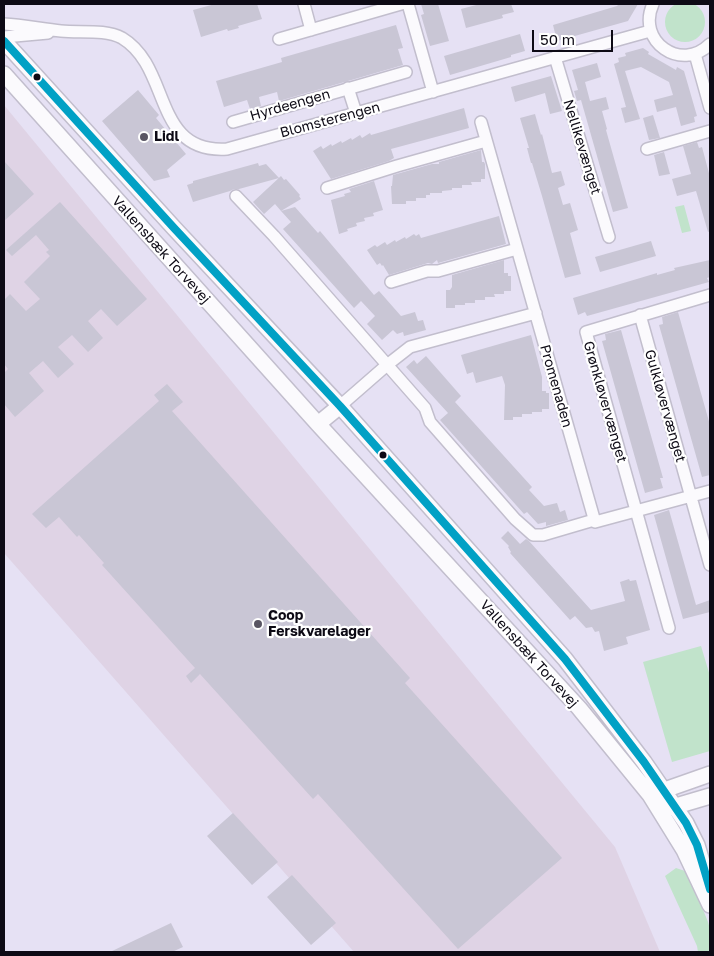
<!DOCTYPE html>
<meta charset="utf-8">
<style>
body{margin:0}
#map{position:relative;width:714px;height:956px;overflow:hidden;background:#e6e1f4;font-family:"Golos Text",sans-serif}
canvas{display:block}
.frame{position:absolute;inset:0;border:5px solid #0d0a15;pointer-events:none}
.scale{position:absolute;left:532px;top:30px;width:81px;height:22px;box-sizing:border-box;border:2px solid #0d0a15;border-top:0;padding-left:6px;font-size:15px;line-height:18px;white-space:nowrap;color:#0d0a15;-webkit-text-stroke:4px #fff;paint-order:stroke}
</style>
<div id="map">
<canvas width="714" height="956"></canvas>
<div class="frame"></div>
<div class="scale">50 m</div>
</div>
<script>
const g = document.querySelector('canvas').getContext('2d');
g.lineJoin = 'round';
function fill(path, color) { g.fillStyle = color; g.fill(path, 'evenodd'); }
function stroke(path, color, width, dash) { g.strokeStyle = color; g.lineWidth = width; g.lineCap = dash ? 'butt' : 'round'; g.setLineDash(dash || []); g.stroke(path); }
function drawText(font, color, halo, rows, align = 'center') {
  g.font = font + ' "Golos Text",sans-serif'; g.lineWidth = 4.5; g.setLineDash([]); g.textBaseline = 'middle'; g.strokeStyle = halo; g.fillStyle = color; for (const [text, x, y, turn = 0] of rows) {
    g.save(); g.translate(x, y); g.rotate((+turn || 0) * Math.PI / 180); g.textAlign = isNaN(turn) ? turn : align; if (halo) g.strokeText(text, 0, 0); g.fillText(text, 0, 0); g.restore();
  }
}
const industrial = new Path2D(`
 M4,105L615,847L660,952H354L4,553Z`);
const green = new Path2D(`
 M665 22a20 20 0 1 1 40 0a20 20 0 1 1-40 0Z
 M684,205L691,231L682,233L675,207Z
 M701,646L710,676V751L672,762L643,662Z
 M676,868L685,871L695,890L708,922L710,929V952H698L697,946L665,876Z`);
const building = new Path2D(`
 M215,4H257L262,19L238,26L239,28L228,31L227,29L201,37L193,10Z
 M421,4H438L449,41L430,46L421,15L424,14Z
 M480,4H511L514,12L502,15L503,18L466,28L461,9Z
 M619,4H638L628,21L557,41L553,25L617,6Z
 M396,25L403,48L398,49L403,65L279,101L277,92L259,97L261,106L250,109L247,100L224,107L216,81L282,62L281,58Z
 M520,34L525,51L511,55V57L450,75L444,56Z
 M643,48L649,52L648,54L676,70L677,67L684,71L697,116L694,117L695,122L681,126L676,107L657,112L654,100L673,95L669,82L641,67L625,71L640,119L625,123L621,108L626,107L614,64L619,62L618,58L626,56L625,53Z
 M597,63L601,77L585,82L590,101L606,97L609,109L602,111L607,129L606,130L628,208L613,212L581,100L577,101L574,91L578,90L572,70Z
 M551,76L562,111L550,114L545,93L515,102L511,87Z
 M138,90L159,115L156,118L186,154L167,170L170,177L154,181L102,121Z
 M464,108L469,128L391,149L394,158L389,161L331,179L313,151L321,146L323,149L331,144L332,146L341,141L342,143L351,138L352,140L360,135L362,138L370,133L371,135Z
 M535,114L541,135L542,134L552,173L561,171L565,185L558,188L563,205L570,203L578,230L570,233L581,274L565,278L542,196L532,163H531L527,148H529L520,118Z
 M653,115L660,138L649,140L643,118Z
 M697,142L699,148L702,147L710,177V231L708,232L696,191L677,196L672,179L691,174L683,146Z
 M481,150L482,162H484L485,164V179H481V182H471L472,185H462V188H452V190L442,191V193H430V195H426V198H416V201H406V204H392L391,186H392L393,175L432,164H439V162Z
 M664,152L670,174L659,176L654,155Z
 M4,161L34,194L4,221Z
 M258,163L259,166L266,164L279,178L239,189H234L230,191L193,202L187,185L193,183V181Z
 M281,176L284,180L286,179L300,195L299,196L301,199L281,211L275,204L264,214L253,202Z
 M374,181L383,210L373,213L374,216L364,218L365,221L356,223L357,226L347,229L348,231L339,234L331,200L345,196L344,194L351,192L349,189Z
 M60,202L147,299L117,326L101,309L88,321L103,338L88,352L72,335L58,347L74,364L58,378L43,361L29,373L44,391L15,417L4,404V373L8,369L4,364V300L10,294L26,311L40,299L24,282L50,256L46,252L49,250L36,235L12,256L6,250Z
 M295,207L318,233L320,231L374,295L379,291L401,316L415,312L418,321L423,320L426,330L404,336L403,332L397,334L393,330L382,340L367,324L375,316L361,301L354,308L283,229L291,222L281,211Z
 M499,216L506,244L438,263L437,260L432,264L428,263L389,275L383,265L382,266L380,263L377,265L367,250L375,245L377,247L385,242L387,245L395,240L396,242L405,237L406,239L414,234L416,236L419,234L421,238Z
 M651,241L656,256L600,272L595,257Z
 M504,260V273H508V276H511V291H504V294H494L495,297H485V300H475V303H465V305H455V308H446V290H450L452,287V275Z
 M710,260V277L707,278L709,282L587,316L585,312L578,315L573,298L657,273V275L675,270L674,268Z
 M678,312L710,425V475L702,477L659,325L663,324L662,317Z
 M621,330L663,478H660L663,488L645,493L602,341L606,340L605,334Z
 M531,335L542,377V391H546V393H549V409H542V412H532V414H522V417H513V420H504L505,385L502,376L476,383L473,372L467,374L461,355Z
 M426,356L461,396L455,402L532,487L529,490L544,506L557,503L560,512L565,510L568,520L546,526V522L538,524L527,512L524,514L440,420L448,413L406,367L414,360L417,364Z
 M167,384L183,402L172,411L410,678L405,683L562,858L458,949L318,794L313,799L200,674L191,683L186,676L195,668L102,565L104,563L79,535L77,537L59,517L46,528L32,514L159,401L154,395Z
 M669,510L696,605L710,600V612L683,619L654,515Z
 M508,531L520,544L526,539L529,541L591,610L625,601L620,582L629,579L630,581L636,580L650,630L626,637L628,644L604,651L599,631L595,632L592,627L586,628L575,616L570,620L510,553L511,552L508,547L509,546L501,538Z
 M233,813L278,862L252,885L207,836Z
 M292,875L336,923L311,945L267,897Z
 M171,923L183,947L172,952H110Z`);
const minor = new Path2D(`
 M304,4L311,30
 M408,4L433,92
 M653,4C636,41 681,73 710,44
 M4,24C23,25 42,29 61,31C80,33 105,29 122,38C172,68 152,154 227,149L650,31
 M4,37L48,33
 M279,39L401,4
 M695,54L710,108
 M555,57L609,237
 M348,88L356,113
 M233,122L406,72
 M481,122L595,522L710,491
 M647,149L710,131
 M327,188L397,166L486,141
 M236,196L274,236L425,408L430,422L515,519L533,535H543L594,520
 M391,282L427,271H438L517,249
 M640,315L710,565
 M340,406L387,365L410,347L536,313
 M669,628L586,332L710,295`);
const tertiary = new Path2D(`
 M4,41L174,228L340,406L565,659L644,762L686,823L697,845L710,889
 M4,74L318,424L579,708L650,795L684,850L710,905
 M318,424L340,406
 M656,793L710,774
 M666,809L710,796`);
const bus1 = new Path2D(`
 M4,41L174,228L340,406L565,659L644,762L686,823L697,845L710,889`);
const markers = [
 [37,77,4.5,"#0d0a15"],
 [144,137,5,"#595563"],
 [383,455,4.5,"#0d0a15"],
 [258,624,5,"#595563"]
];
const streetNames = [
 ["Hyrdeengen",290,105,-16],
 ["Blomsterengen",330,120,-15],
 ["Nellikevænget",582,147,73],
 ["Vallensbæk Torvevej",161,250,48],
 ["Promenaden",556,386,74],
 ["Grønkløvervænget",605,402,74],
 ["Gulkløvervænget",665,406,74],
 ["Vallensbæk Torvevej",529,654,48]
];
const poiNames = [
 ["Lidl",154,137],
 ["Coop",268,616],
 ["Ferskvarelager",268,632]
];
fill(industrial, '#dfd3e5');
fill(green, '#c1e3cb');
fill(building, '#c9c6d5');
stroke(minor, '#c2becd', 14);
stroke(tertiary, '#c2becd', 18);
stroke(minor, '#fbfafd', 11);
stroke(tertiary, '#fbfafd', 15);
stroke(bus1, '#01a1c5', 8);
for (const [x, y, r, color] of markers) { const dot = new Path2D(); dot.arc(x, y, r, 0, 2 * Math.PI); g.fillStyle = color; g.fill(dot); stroke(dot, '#fff', 2); }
drawText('14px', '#0d0a15', '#fff', streetNames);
drawText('bold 14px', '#0d0a15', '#fff', poiNames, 'left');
</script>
